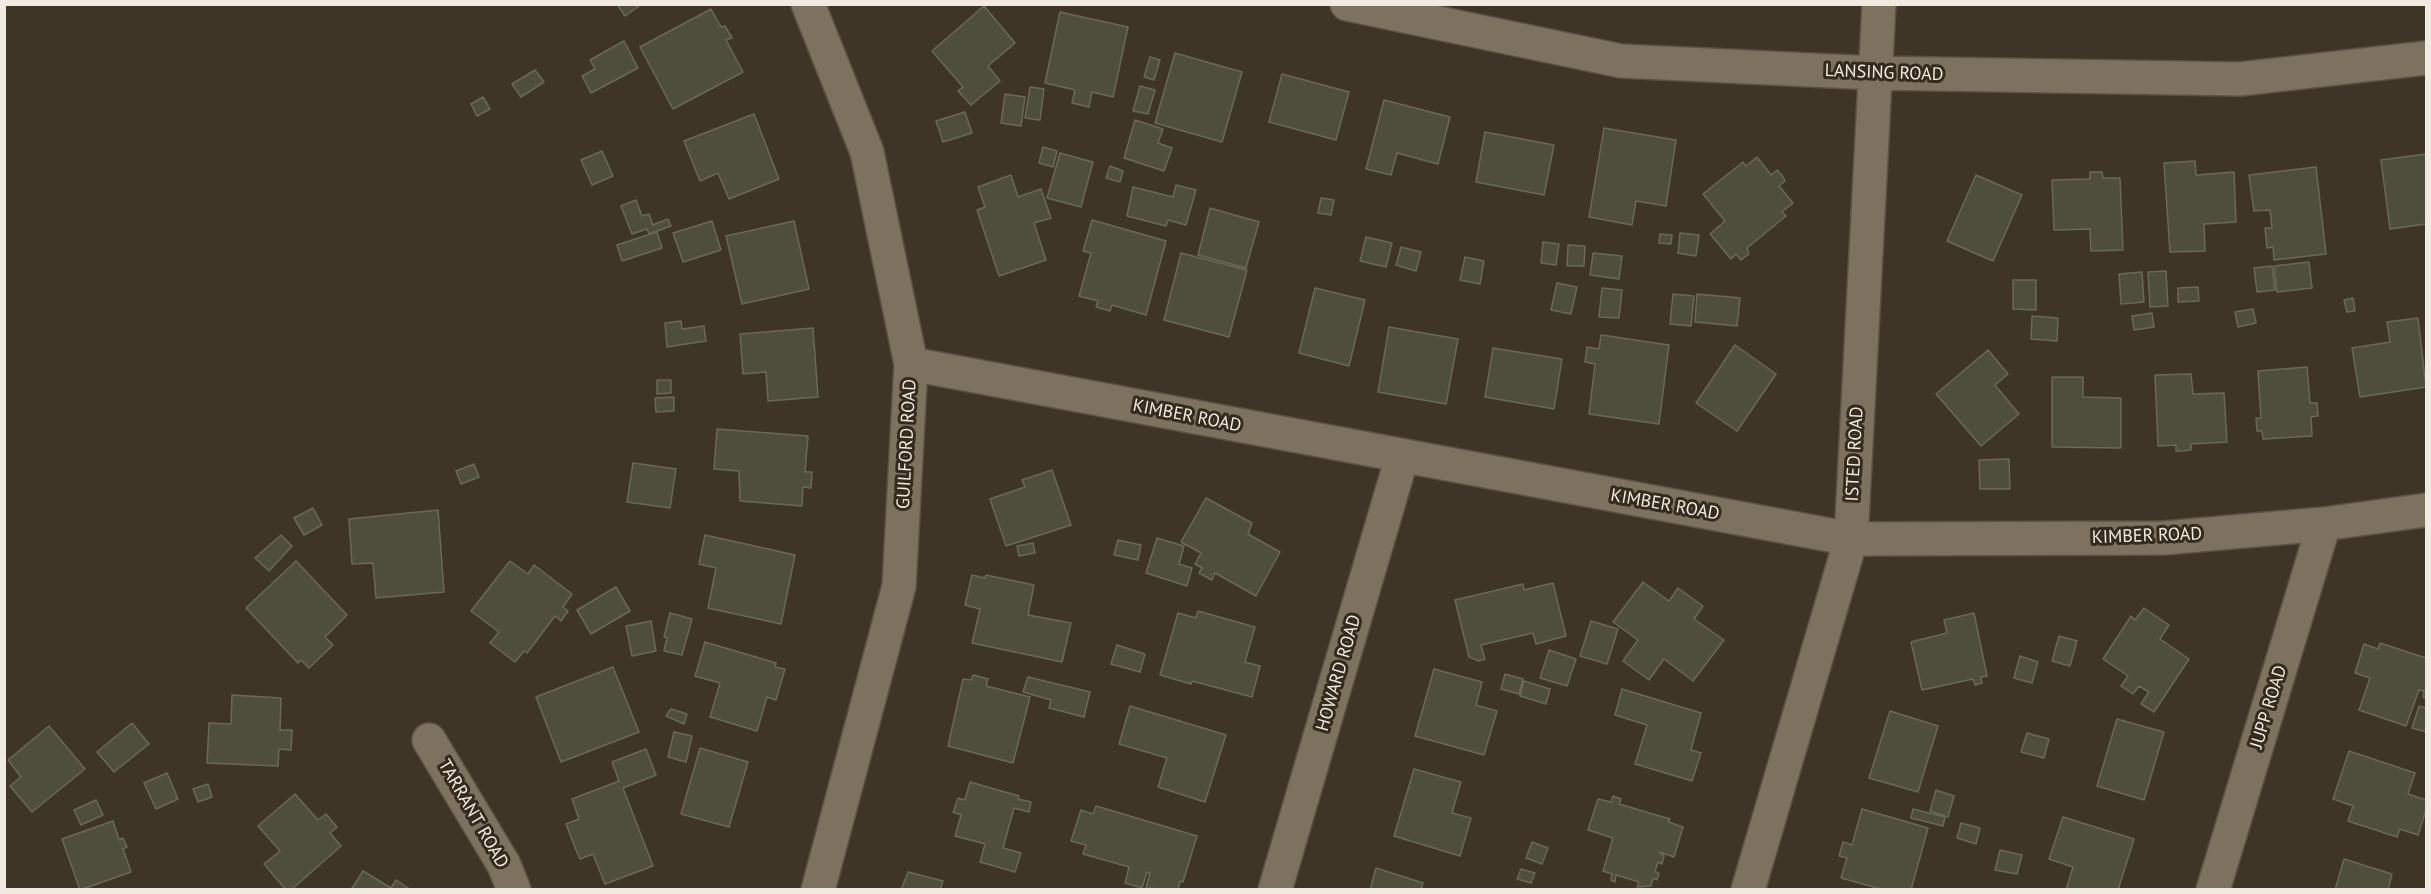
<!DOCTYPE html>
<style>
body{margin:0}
#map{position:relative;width:2431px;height:894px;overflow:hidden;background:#3f3526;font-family:"PT Sans",sans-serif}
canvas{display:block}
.frame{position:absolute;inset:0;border:6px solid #f0eae0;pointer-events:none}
</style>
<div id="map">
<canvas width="2431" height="894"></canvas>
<div class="frame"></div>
</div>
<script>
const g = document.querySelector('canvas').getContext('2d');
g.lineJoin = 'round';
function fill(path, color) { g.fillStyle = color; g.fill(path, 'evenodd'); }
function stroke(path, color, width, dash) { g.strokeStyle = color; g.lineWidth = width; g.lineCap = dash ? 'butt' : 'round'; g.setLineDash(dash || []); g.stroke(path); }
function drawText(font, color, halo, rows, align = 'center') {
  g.font = font + ' "PT Sans",sans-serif'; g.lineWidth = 6; g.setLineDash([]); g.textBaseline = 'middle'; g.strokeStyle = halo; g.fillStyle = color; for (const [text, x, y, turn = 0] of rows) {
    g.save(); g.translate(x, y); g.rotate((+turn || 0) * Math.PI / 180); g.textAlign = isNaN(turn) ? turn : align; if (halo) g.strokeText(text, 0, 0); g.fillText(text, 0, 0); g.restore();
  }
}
const building = new Path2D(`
 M617,4H642L625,16Z
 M984,6L1015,43L988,66L1000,81L971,105L958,91L963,87L932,51Z
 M711,9L721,27L725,26L732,38L726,40L743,72L673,109L640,47Z
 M1060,12L1128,27L1113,97L1092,92L1089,107L1072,103L1075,90L1045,83Z
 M624,41L638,68L591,93L582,76L595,69L590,60Z
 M1175,53L1242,72L1222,142L1155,123Z
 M1150,57L1160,60L1154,80L1144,77Z
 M535,70L544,82L521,97L512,84Z
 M1282,74L1349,92L1336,140L1269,122Z
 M1140,86L1155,90L1148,114L1133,111Z
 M1030,87L1044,89L1040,120L1025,118Z
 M1005,94L1025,97L1021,126L1001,123Z
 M483,97L490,109L477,116L471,104Z
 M1384,100L1450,117L1438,164L1397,153L1391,175L1366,169Z
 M965,112L972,133L943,142L936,121Z
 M754,114L779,179L729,199L718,173L700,181L684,141Z
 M1135,120L1163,129L1158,143L1172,148L1164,171L1124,158Z
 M1604,128L1676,140L1666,206L1636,201L1632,225L1589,217Z
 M1485,132L1554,145L1544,195L1476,182Z
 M1043,147L1057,151L1053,167L1039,163Z
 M602,151L613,176L592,185L581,160Z
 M1060,153L1093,162L1081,207L1047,198Z
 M2426,154V224L2390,229L2381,160Z
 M1757,157L1771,175L1777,170L1782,175L1785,181L1779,186L1793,203L1782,212L1786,216L1747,248L1749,254L1741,260L1736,254L1731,259L1710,234L1725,221L1703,194L1743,162L1746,166Z
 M2195,161L2196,175L2234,172L2236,222L2204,224L2205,251L2170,252L2164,163Z
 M1110,166L1123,171L1120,182L1106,178Z
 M2316,167L2326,254L2274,260L2273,247L2267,248L2265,228H2272L2270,210L2254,211L2249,175Z
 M2090,172H2102L2103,178H2120L2123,250L2091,251L2090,229L2054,230L2052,180L2090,179Z
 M1011,175L1018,197L1041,189L1051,218L1034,223L1046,260L999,276L977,210L985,207L978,187Z
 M1976,175L2022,195L1993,261L1947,241Z
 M1176,185L1196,190L1186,225L1168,220L1166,226L1127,216L1133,187L1173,197Z
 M1321,198L1334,200L1331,215L1318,213Z
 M636,200L642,216L649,214L653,225L668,219L671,226L649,234L647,229L632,234L621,206Z
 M1210,208L1259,222L1246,268L1198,255Z
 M1092,220L1166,241L1146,315L1112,305L1110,311L1096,307L1098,301L1079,296L1091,253L1083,251Z
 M712,221L721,250L683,262L673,233Z
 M794,221L809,289L742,304L726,236Z
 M657,232L662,248L622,261L617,245Z
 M1680,233L1699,235L1696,256L1678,253Z
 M1660,234L1672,235L1671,244L1659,243Z
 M1366,237L1392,243L1386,267L1360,261Z
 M1543,242L1559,244L1556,265L1541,263Z
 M1568,245L1585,246L1584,266H1567Z
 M1401,247L1421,252L1416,271L1396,265Z
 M1181,253L1247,270L1229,337L1164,320Z
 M1593,253L1622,256L1619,279L1590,275Z
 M1465,257L1484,261L1480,284L1460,280Z
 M2309,262L2312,288L2277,292L2274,266Z
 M2272,266L2275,290L2257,292L2254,268Z
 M2166,271L2168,306L2150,307L2148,272Z
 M2142,272L2144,302L2121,304L2119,274Z
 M2013,280H2036V310L2013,309Z
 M1557,283L1577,287L1571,314L1551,310Z
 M2198,287L2199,301L2178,302V288Z
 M1315,288L1365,300L1349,366L1299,353Z
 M1602,288L1622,290L1619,318L1599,317Z
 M1673,294L1694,296L1691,326L1670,324Z
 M1697,294L1740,298L1737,326L1695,322Z
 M2353,298L2355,311L2347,312L2344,300Z
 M2253,309L2256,323L2238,327L2235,312Z
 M2152,313L2154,327L2134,330L2132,316Z
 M2032,316L2058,318L2057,341L2031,339Z
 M2418,318L2426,387L2360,397L2352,348L2390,342L2387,322Z
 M681,321L682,329L704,326L706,341L667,347L665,323Z
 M1389,327L1458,339L1446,404L1378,392Z
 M813,328L818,397L768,401L766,372L743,374L740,334Z
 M1601,335L1669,345L1659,424L1589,414L1595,364L1585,362L1587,347L1599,349Z
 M1735,345L1776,374L1737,431L1696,403Z
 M1493,348L1562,359L1554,409L1485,397Z
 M1988,350L2008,374L1995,385L2019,414L1981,446L1936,394Z
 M2307,367L2310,403H2317L2318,416L2311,417L2312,436L2263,439L2262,431H2257L2256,418H2261L2258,371Z
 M2191,374L2193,394L2224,393L2227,442L2191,444V450L2181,451H2176V445L2158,446L2155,375Z
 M2052,377H2083V397L2121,398V448L2052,447Z
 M657,380H671V393L657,394Z
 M674,397V411L656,412L655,398Z
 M717,429L808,436L805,472H812L811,488L803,487L802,506L740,501L739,471L714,469Z
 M2009,459L2010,489H1980L1979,460Z
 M633,463L676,469L670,508L627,502Z
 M474,464L479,477L461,484L456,471Z
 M1052,470L1071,525L1006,546L990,499L1025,487L1022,480Z
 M1206,498L1252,523L1248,534L1280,552L1256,596L1215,573L1212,580L1199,573L1202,568L1195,564L1201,553L1181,542Z
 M313,508L322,525L304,535L294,518Z
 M438,510L444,592L376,598L373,563L352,564L349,519Z
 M281,535L292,546L269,571L255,558Z
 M705,535L795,555L781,624L708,608L716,568L699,564Z
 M1157,538L1184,546L1179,564L1192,568L1187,586L1146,573Z
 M1118,540L1141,545L1138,560L1114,555Z
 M1033,543L1035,553L1019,556L1017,546Z
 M296,561L347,615L325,637L333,645L309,668L301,660L298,663L246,608Z
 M510,561L528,574L534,565L572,594L563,607L568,611L561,621L555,616L527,653L524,651L515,662L490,643L499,632L471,611Z
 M972,575L985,578L986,575L1034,585L1028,615L1071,623L1062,662L972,643L980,609L965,605Z
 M1643,582L1669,601L1678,588L1703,606L1694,619L1724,640L1693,681L1664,659L1649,680L1623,661L1638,640L1613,622Z
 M1553,583L1566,636L1536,644L1533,633L1481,645L1485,659L1479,661L1469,657L1455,600L1523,584L1524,590Z
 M616,587L630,611L591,634L577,610Z
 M2144,608L2169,625L2160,639L2189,659L2154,712L2141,704L2149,692L2139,686L2133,694L2121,686L2128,676L2103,659L2131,616L2135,620Z
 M1198,611L1255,627L1245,662L1260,666L1252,697L1192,681L1191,684L1160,675L1178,613L1196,618Z
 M670,613L692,619L682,655L664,651L667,638L664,637Z
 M1974,613L1987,676L1981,677L1982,683L1975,685L1973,679L1922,690L1911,642L1947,633L1944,620Z
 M651,621L656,651L632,656L626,626Z
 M1591,621L1618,629L1607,664L1580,656Z
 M2059,636L2077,641L2070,666L2052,661Z
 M705,642L776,663L775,667L785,669L776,700L767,697L757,731L710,717L720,683L695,676Z
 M2380,643L2426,658V698L2423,697L2424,691L2419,690L2406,726L2359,710L2370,678L2355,673L2364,644L2378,649Z
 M1117,645L1145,654L1140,672L1111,664Z
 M1549,650L1576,659L1567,686L1540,678Z
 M2020,656L2038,662L2032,683L2014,678Z
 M613,667L639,732L561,762L536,697Z
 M1434,669L1482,682L1476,705L1497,711L1484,755L1415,736Z
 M1505,674L1523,679L1519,694L1501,689Z
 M973,675L988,679L986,686L1030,697L1013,763L948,746L963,679L971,680Z
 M1028,677L1090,692L1084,717L1049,708L1051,700L1023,692Z
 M1524,681L1550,689L1546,704L1520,696Z
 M1622,689L1701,713L1691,750L1701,753L1692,781L1635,764L1647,725L1615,715Z
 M232,695L281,698L280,730H292L291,750L279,749L278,766L207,763L209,723L231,724Z
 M1130,706L1226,735L1205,802L1158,787L1167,758L1119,744Z
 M2419,706L2426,708V732L2412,728Z
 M671,709L687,714L684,724L666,716Z
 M1890,711L1938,726L1918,792L1869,778Z
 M2117,719L2164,732L2144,800L2097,786Z
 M132,723L149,744L114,772L97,752Z
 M49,726L85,769L32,812L10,786L21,777L8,760Z
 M674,732L692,736L686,762L668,757Z
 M2027,733L2049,739L2044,758L2021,752Z
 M700,748L748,762L729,827L681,814Z
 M646,749L656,775L623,788L653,866L605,884L593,854L580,859L576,850L566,824L579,819L572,799L619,781L612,762Z
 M2349,751L2415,773L2408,794L2426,800V810L2418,835L2400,829L2397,837L2348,821L2353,806L2333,799Z
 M1414,769L1461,782L1452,813L1471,818L1460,856L1394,836Z
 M167,773L178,799L156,809L144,783Z
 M970,782L1019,796L1018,799L1031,802L1029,812L1014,808L1003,848L1021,853L1015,872L980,862L985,844L955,836L961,815L953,812L954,810L958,798L965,800Z
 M208,784L212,797L198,802L193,789Z
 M1936,790L1954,796L1948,817L1930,811Z
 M295,794L318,820L326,814L337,827L330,833L341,846L291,890H286L264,864L280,851L258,826Z
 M1613,796L1621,799L1619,804L1670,819L1668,822L1683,827L1674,857L1659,852L1664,856L1662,864L1658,862L1655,872L1659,873L1657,880L1653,878L1651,886L1637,887L1639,882L1616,875L1615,882L1611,880L1612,874L1603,871L1613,838L1588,830L1598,799L1611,802Z
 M96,800L103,815L81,825L74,810Z
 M1096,806L1197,836L1183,882L1180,881L1178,890L1146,888L1150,873L1147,872L1142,888L1125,883L1129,867L1083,854L1086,845L1071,841L1081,810L1093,814Z
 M1862,809L1928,828L1911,890H1885L1841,878L1847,858L1839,856L1843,842L1852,845Z
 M1913,809L1945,817L1943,826L1911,818Z
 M2063,817L2134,839L2118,890H2066L2073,867L2049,859Z
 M113,821L119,840L123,838L127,847L123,849L131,872L80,890L62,839Z
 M1961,823L1980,828L1976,844L1957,838Z
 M1532,842L1548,848L1542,864L1526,858Z
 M2000,850L2022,855L2017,874L1995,870Z
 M2344,859L2392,874L2388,890H2335Z
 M1376,868L1423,883L1421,890H1370Z
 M1521,869L1535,873L1531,883L1517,879Z
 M363,871L391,888L396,880L411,890H351Z
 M908,872L943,881L940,890H901Z`);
const street = new Path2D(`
 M808,4L867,152L911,364L899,586L818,890
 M1347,4L1621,61L1874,73L2240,79L2426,58
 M911,364L1851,539L2164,538L2324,524L2426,510
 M429,740L504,865L514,890
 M1275,890L1402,457
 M1748,890L1851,539L1879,4
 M2213,890L2324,524`);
const streetNames = [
 ["LANSING ROAD",1884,73,2],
 ["KIMBER ROAD",1187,416,11],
 ["GUILFORD ROAD",907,444,-87],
 ["ISTED ROAD",1855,454,-87],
 ["KIMBER ROAD",1665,505,10],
 ["KIMBER ROAD",2147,536,-2],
 ["HOWARD ROAD",1339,673,-74],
 ["JUPP ROAD",2269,707,-73],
 ["TARRANT ROAD",473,814,60]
];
fill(building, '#4f4e3c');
stroke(building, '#6a6956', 1.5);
stroke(street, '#5b5245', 36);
stroke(street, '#7d7160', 33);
drawText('18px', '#f0eae0', '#352b1c', streetNames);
</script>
